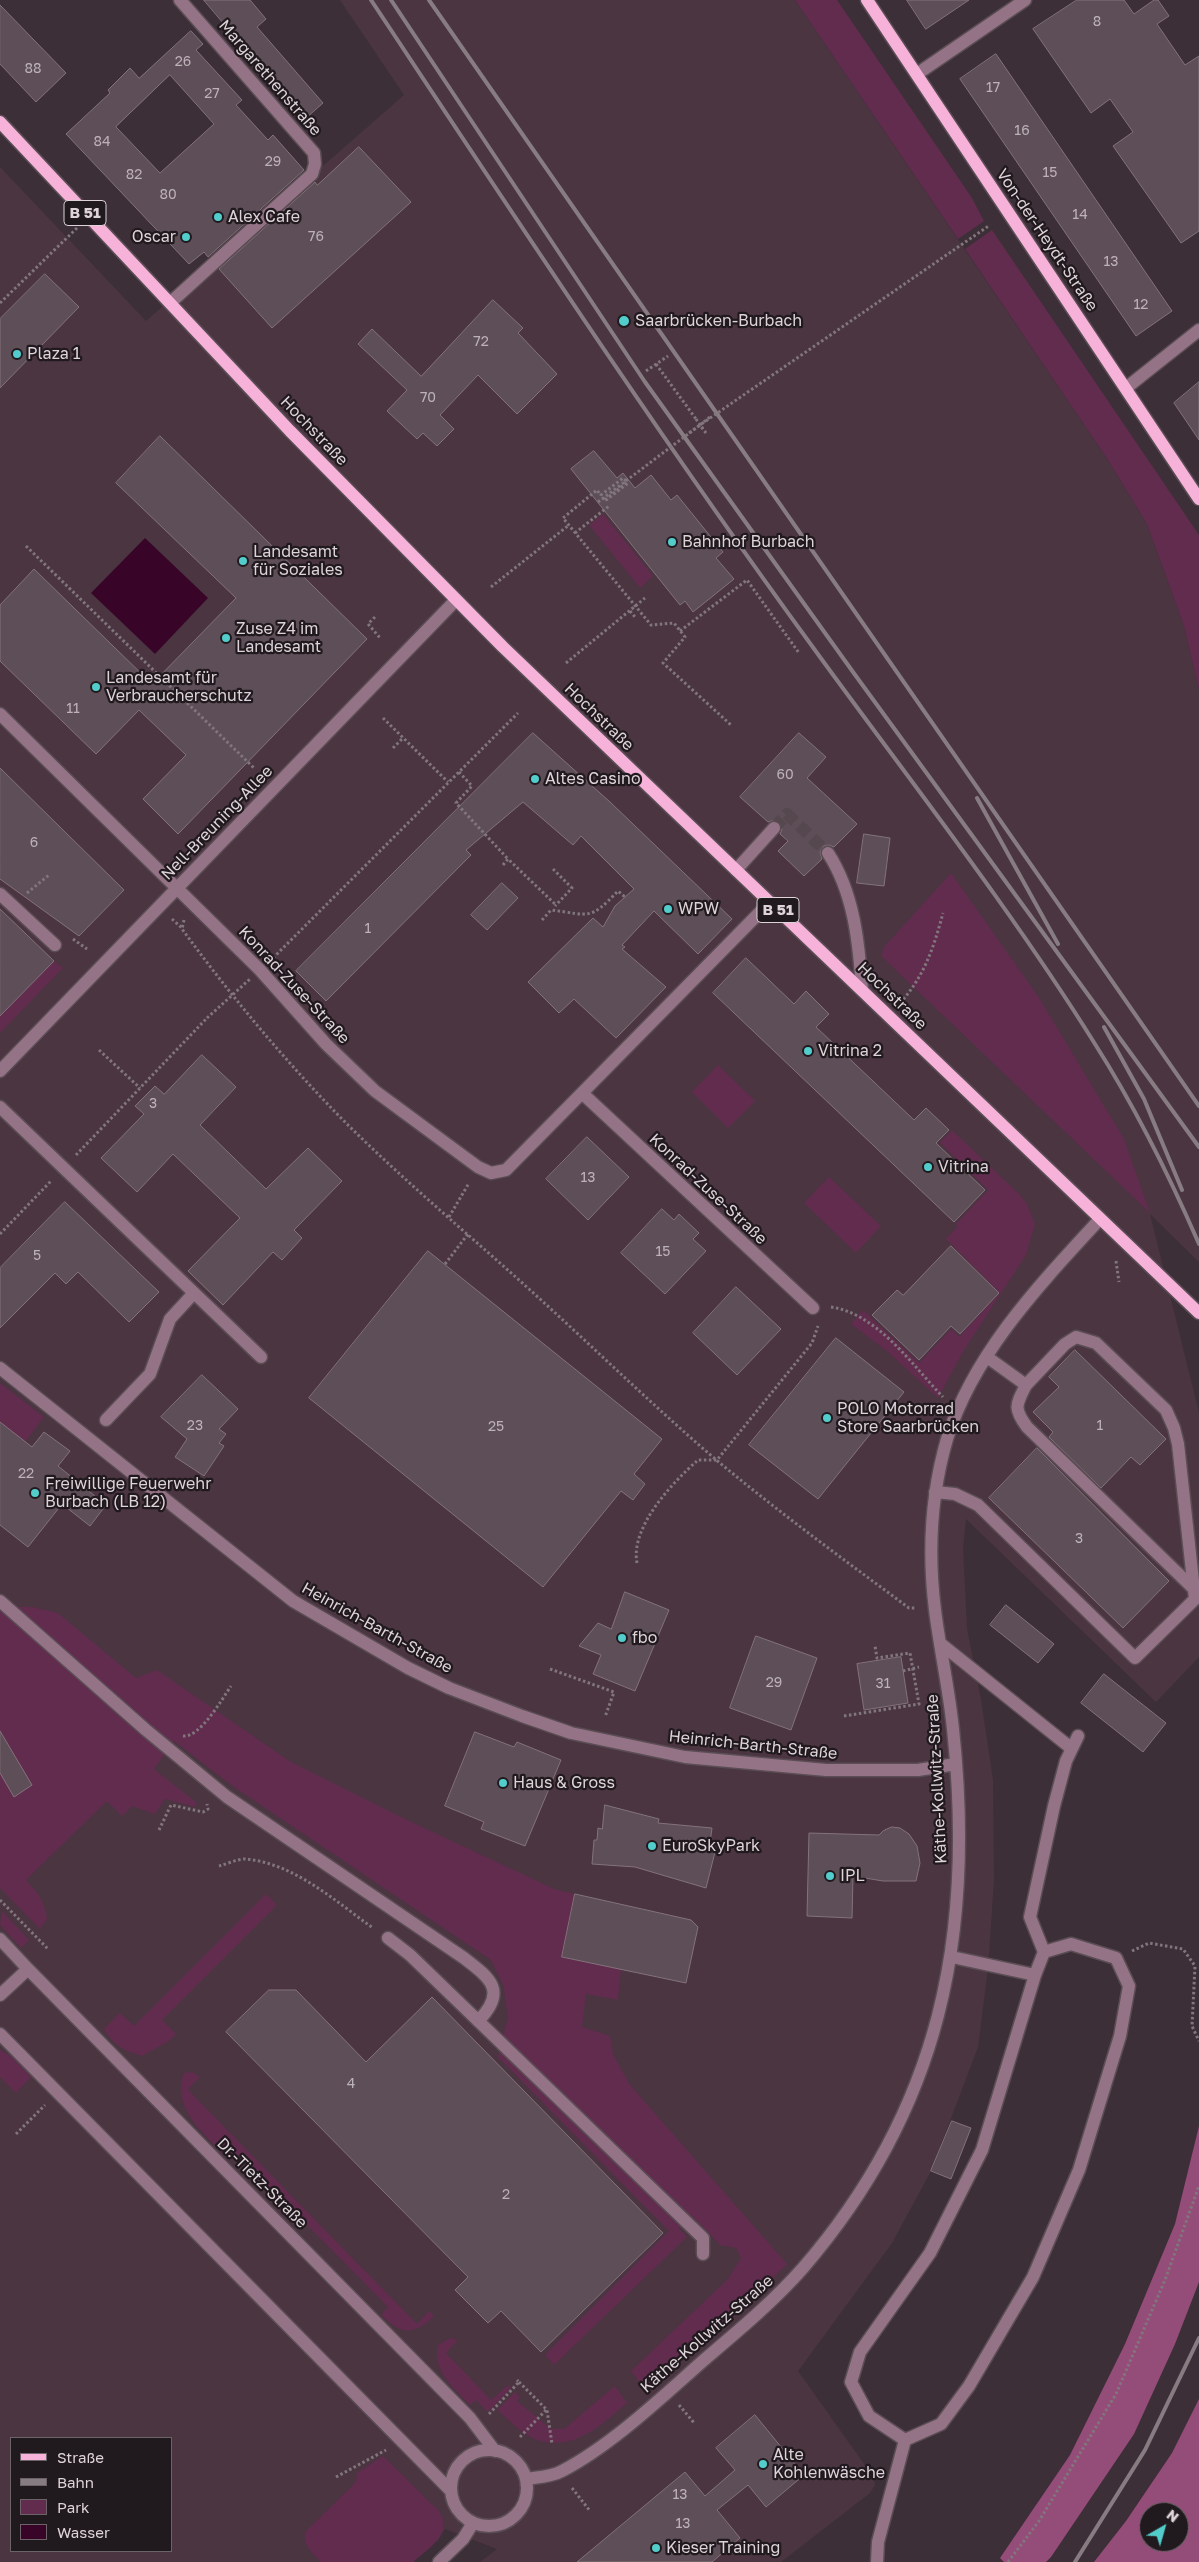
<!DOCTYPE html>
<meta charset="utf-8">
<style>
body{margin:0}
#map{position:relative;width:1199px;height:2562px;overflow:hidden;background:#3d2f37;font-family:"Golos Text",sans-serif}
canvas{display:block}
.legend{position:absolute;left:10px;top:2437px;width:162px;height:115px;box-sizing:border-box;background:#20191d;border:1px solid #6c6368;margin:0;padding:6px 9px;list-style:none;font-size:15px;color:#ddd3d9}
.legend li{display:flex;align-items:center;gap:10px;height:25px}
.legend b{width:25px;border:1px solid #6c6368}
.north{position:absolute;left:1139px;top:2502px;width:50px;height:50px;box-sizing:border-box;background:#20191d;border:1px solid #6c6368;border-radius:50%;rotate:38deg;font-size:14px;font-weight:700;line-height:20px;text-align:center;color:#ddd3d9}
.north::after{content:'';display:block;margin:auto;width:18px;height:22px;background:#53cdcb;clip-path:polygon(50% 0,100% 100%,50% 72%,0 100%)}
</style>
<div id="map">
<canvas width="1199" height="2562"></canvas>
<ul class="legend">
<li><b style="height:6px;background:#f7b2da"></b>Straße</li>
<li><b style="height:6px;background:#887c83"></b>Bahn</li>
<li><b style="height:14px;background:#612c4e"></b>Park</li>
<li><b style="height:14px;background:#380528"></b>Wasser</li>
</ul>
<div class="north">N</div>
</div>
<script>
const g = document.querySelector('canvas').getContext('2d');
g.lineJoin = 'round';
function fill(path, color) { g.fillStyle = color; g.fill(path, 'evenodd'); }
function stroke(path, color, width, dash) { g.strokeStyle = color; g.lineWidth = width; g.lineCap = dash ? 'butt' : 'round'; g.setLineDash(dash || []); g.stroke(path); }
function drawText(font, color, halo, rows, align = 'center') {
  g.font = font + ' "Golos Text",sans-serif'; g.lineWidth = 4.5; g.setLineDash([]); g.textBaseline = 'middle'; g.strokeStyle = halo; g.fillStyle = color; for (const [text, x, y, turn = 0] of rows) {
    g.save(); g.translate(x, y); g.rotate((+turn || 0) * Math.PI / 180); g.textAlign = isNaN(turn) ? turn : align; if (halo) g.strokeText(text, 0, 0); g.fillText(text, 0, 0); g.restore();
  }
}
const built = new Path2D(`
 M340,0H795L1106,457L1147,524L1184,626L1199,690V1262L1150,1214L1199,1413V1657L1156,1702L966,1519L963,1548L967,1629L981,1700L993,1780L994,1880L988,1968L978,2047L931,2171L892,2243L798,2371L874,2478L875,2485L870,2493L781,2562H480L497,2549L445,2529L438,2540L413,2562H0V167L146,321L404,95ZM11,2438H171V2551H11Z`);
const green = new Path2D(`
 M795,0H837L972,198L984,221L958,239Z
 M992,230L1199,535V690L1184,626L1147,524L1106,457L965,249Z
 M603,514L653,576L640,588L589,525Z
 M951,873L1038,996L1124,1139L1150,1213L881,956L884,947Z
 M54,961L63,968L0,1033V1016Z
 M718,1065L755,1101L728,1128L692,1092Z
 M952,1130L1019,1194L1027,1204L1035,1224L1026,1255L964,1350L938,1398L888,1352L851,1324L863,1310L919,1363L951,1329L959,1337L1000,1293L946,1239L958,1226L956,1224L988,1190L940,1143Z
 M829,1177L881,1226L856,1253L804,1203Z
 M0,1383L44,1417L25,1442L0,1422Z
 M0,1607H32L58,1613L136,1678L157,1670L291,1762L399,1816L554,1889L575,1894L562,1957L621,1969L618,2000L586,1994L582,2027L610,2036L613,2054L630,2085L787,2264L735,2315L644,2388L631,2371L728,2279L741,2258L736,2248L720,2245L691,2215L679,2228L687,2237L554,2365L545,2355L669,2231L498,2057L508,2017L503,1985L491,1960L234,1787L174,1741L154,1769L197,1803L195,1807L165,1799L155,1814L132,1806L122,1816L107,1801L26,1880C38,1893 45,1901 47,1919L40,1929L0,1888Z
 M266,1894L277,1905L162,2020L176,2034L169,2041L142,2056C124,2051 113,2045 104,2029L120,2013L134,2026Z
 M2,1911L29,1940L21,1948L0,1925Z
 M0,2050L11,2056L31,2077L16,2093L0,2077Z
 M192,2072L200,2077L188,2089L195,2097L417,2324L429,2311L434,2316C414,2336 401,2335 381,2315L388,2307L237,2154L230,2160C208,2138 170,2109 184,2073Z
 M450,2338L458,2340L446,2353L491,2400L508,2385L511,2388L488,2412L476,2400L470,2405C454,2389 432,2371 438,2345Z
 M615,2386L627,2403C601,2425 575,2452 537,2440C523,2435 508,2419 497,2410L515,2392L520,2397L517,2401L551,2429H564Z
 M383,2456L439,2511C454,2534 429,2548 413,2562H321C312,2552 303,2546 305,2532L356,2482L357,2473Z`);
const forest = new Path2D(`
 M1199,2126V2282L1175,2344L1134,2434L1051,2557L1046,2562H1004L1000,2558L1070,2455L1125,2344L1175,2224Z
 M1199,2399V2562H1094L1126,2521L1172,2453ZM1149,2512H1179V2542H1149Z`);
const water = new Path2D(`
 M145,538L208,598L155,654L91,593Z`);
const building = new Path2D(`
 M204,0H250L266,19L257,27L323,103L305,119Z
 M907,0H969L926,29Z
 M1077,0H1124L1134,14L1154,0H1158L1169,16L1157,24L1185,65L1199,56V231L1181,243L1113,146L1133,132L1110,99L1091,113L1033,29Z
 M0,5L66,73L36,102L0,64Z
 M191,31L203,44L196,50L242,100L236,105L268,140L273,135L304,170L208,257L204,252L189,264L66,134L110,93L108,90L130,68L139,78ZM170,75L214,124L160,173L116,127Z
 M996,54L1172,311L1136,336L960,79Z
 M359,147L411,202L272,328L219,269L315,182L317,185Z
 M45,274L79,307L0,388V319Z
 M493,300L523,328L518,333L557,374L517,414L478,375L440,415L454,429L437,446L423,433L417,439L387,411L407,390L358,344L372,329L421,376Z
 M1199,382V440L1174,403Z
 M160,436L367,639L178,834L143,799L186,755L139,710L96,754L0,661V605L34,569L152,684L236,598L116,483Z
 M594,451L617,478L623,473L635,488L651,475L671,500L677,495L723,552L716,558L734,579L693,612L685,601L680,605L571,469Z
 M533,733L610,802L732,919L698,954L654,911L622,945L625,947L622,949L666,987L616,1038L574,999L559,1013L528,982L593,918L603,927L615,906L634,889L581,836L573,845L523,802L466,850L471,855L326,1001L296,971Z
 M799,733L826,757L807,778L857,824L834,847L829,845L824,846L820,852L822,859L804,876L778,851L788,841L780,834L782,829L780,822L775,820L768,822L740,797Z
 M0,768L124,890L79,936L0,879Z
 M864,834L890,838L884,886L857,883Z
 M502,883L518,898L487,930L471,915Z
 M0,909L54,961L0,1016Z
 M746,958L794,1004L806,991L829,1014L816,1027L914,1120L926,1108L949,1130L936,1143L985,1190L954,1222L713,993Z
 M202,1055L236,1087L200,1125L266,1189L308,1148L342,1181L294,1230L302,1238L282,1260L273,1252L223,1305L188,1271L240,1218L173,1154L137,1192L101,1158L144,1114L135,1106L155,1086L164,1094Z
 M587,1137L629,1177L588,1220L546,1179Z
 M65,1202L159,1292L129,1322L78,1272L66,1284L55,1273L0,1328V1268Z
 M662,1209L674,1220L679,1214L699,1233L693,1239L706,1251L665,1294L621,1253Z
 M951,1246L999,1293L960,1334L951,1326L919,1360L872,1315L897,1290L903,1295Z
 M428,1251L662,1439L634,1474L645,1484L633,1500L621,1491L543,1587L309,1398Z
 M736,1287L781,1329L737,1375L693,1333Z
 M836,1338L904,1392L818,1499L749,1445Z
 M1075,1350L1166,1439L1140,1465L1131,1457L1101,1488L1049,1437L1053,1432L1033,1412L1059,1387L1049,1377Z
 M202,1375L238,1409L219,1429L226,1434L219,1443L224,1446L204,1476L175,1457L187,1439L161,1417Z
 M0,1422L32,1447L44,1432L70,1451L58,1466L106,1505L90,1526L62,1504L28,1547L0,1525Z
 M1037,1448L1169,1581L1123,1628L989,1498Z
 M625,1592L669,1610L635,1691L593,1674L601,1655L579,1646L598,1623L611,1629Z
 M1006,1605L1054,1644L1038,1663L990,1625Z
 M756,1636L817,1658L791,1730L730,1708Z
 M901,1657L908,1703L864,1710L857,1664Z
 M1104,1674L1166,1723L1143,1752L1081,1703Z
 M0,1731L32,1785L14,1797L0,1773Z
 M475,1732L514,1747L517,1742L561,1760L525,1846L481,1829L484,1822L445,1806Z
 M605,1805L659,1819L658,1823L712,1828L709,1851L715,1852L706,1888L635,1867L592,1864L594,1840H597L598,1828L602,1829Z
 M892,1827L900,1828L909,1834L917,1846L920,1863L916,1881H883L853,1876L852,1918L807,1916L809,1833L879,1835L883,1831Z
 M575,1894L691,1920L698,1927L686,1983L562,1957Z
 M269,1990H296L366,2062L432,1997L663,2233L541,2352L501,2311L488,2323L455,2290L468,2277L226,2032Z
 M952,2121L971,2128L951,2179L931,2171Z
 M755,2415L804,2475L766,2507L748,2485L717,2510L740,2538L712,2562H577L685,2472L705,2496L735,2470L716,2448Z`);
const minorTunnel = new Path2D(`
 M774,828L787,814L828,853`);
const path = new Path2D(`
 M0,303L77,228
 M656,364L696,419
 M646,371L668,356
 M689,433L700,425
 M706,433L700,425L710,417
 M599,493L597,490L563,518L651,625L674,623L685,637L663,663L731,725
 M605,500L627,482L623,478L601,495L605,501L628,483
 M575,533L609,506
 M26,546L254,768
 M491,587L569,525
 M630,611L635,617
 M375,617L368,624L381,639
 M680,631L747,580L799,653
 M566,663L645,598
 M383,718L448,782
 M393,748L403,738
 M459,772L472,786L456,803L508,859
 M503,865L508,859L556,905
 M553,869L572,888L555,906
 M27,893L49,875
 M172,919L182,928
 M184,920L182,929C231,996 285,1061 343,1120C402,1179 467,1233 529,1289C591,1345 650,1403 714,1458C777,1511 843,1559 909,1608H916
 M542,920L551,910C591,915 589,921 618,891L625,897
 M73,939L87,949
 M273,958L518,713
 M900,1003C924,977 934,947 943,913
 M99,1050L140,1088
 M76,1155L207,1018
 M449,1217L469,1183
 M0,1234L51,1181
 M1116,1261L1119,1282
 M445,1264L468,1234
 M831,1307C878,1314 912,1365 943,1397
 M637,1563C630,1527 673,1482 698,1460H717L812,1343L818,1326
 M550,1669L614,1692L605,1717
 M903,1671L919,1667
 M844,1716L919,1704L910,1653L877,1658L875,1646
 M183,1736C200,1738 222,1699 231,1686
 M159,1830L171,1805L203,1812L208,1809L207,1804
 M219,1866C227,1864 237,1859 245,1859C294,1863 335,1901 373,1928
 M0,1900L48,1949
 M1132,1951L1149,1943L1183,1949L1195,1966L1192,2026L1199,2041
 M16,2134L45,2105
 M519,2382L547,2410L552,2444
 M679,2405L695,2424
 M489,2414L519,2382L517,2380
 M520,2437L546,2410
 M336,2477L386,2450
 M572,2488L590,2511
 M1008,2562L1039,2521L1116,2394L1165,2280L1199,2186`);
const minor = new Path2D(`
 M917,74L1025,0
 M170,303L312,174L315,164L314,153L180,0
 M1126,388L1199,330
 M0,714L260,970L326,1044L375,1091L478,1167L491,1173L506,1170L582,1093L813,1308
 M828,853C854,893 859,943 862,990
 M736,870L774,828
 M0,894L55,945
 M0,1071L456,600
 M582,1093L770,902
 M0,1107L261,1357
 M987,1357L1026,1385C1016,1405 1013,1408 1027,1427L1193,1588
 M0,1368L293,1601L408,1668L449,1688L522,1716L571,1733L685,1757L826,1770H918L956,1764
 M106,1420L150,1374L170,1319L193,1294
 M935,1492L955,1494L978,1505L1135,1658L1195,1599L1178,1444L1174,1428L1166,1410L1096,1343L1076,1337L1065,1344L1026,1385
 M0,1601L146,1730L227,1797L464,1958C490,1978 508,1991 478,2021
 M941,1644L1071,1748
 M388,1938L410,1955L703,2238V2254
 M0,1939L28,1969
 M1044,1952L1030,1917L1054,1806L1066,1761L1078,1736
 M0,1995L28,1969L470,2418L495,2451
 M0,2034L451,2491
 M905,2440L869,2416L851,2382L860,2352L930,2253L982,2150L1035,1975
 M451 2488a38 38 0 1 1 76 0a38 38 0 1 1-76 0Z
 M526,2479C539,2477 551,2477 562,2471C612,2445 662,2397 704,2360C738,2331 773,2302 803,2268C941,2108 975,1934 953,1729C949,1689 940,1650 935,1610C928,1554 931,1494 947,1439C973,1354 1041,1283 1100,1219
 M439,2562L463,2539L473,2523
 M877,2562L878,2542L905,2440L941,2424L969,2386L1033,2277L1079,2170L1120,2036L1129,1986L1116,1958L1071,1944L1044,1952L1035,1975L952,1957`);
const major = new Path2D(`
 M867,0L1199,499
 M0,122L290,431L503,647L1199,1313`);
const rail = new Path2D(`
 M371,0C515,217 658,435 812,646C907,777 1009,906 1095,1044C1135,1107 1169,1175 1199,1244
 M391,0L645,382L853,672L1199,1147
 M429,0L1199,1106
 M977,798L1058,944
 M1104,1027L1144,1099L1182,1190
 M1075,2562L1145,2450L1199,2338`);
const pathBridge = new Path2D(`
 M696,419L703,429
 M598,502L700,425L990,225
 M207,1018L250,979`);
const markers = [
 [218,217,5,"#53cdcb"],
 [186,237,5,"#53cdcb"],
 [624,321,6,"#53cdcb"],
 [17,354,5,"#53cdcb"],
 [672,542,5,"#53cdcb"],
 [243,561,5,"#53cdcb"],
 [226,638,5,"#53cdcb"],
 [96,687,5,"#53cdcb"],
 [535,779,5,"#53cdcb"],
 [668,909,5,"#53cdcb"],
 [808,1051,5,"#53cdcb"],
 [928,1167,5,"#53cdcb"],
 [827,1418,5,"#53cdcb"],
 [35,1493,5,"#53cdcb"],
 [622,1638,5,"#53cdcb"],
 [503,1783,5,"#53cdcb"],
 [652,1846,5,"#53cdcb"],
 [830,1876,5,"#53cdcb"],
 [763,2464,5,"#53cdcb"],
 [656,2548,5,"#53cdcb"]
];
const numberNames = [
 ["8",1097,22],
 ["26",183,62],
 ["88",33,69],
 ["17",993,88],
 ["27",212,94],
 ["16",1022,131],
 ["84",102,142],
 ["29",273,162],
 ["15",1050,173],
 ["82",134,175],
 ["80",168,195],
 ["14",1080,215],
 ["76",316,237],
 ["13",1111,262],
 ["12",1141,305],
 ["72",481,342],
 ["70",428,398],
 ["11",73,709],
 ["60",785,775],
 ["6",34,843],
 ["1",368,929],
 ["3",153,1104],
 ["13",588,1178],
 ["15",663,1252],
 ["5",37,1256],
 ["23",195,1426],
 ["1",1100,1426],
 ["25",496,1427],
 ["22",26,1474],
 ["3",1079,1539],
 ["29",774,1683],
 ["31",883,1684],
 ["4",351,2084],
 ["2",506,2195],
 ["13",680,2495],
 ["13",683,2524]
];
const shields = [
 [85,213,42],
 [778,910,42]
];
const shieldNames = [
 ["B 51",85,213],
 ["B 51",778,910]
];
const streetNames = [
 ["Margarethenstraße",270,78,49],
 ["Von-der-Heydt-Straße",1047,240,56],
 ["Hochstraße",314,431,46],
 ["Hochstraße",599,717,44],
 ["Nell-Breuning-Allee",217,823,-46],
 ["Konrad-Zuse-Straße",294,985,47],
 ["Hochstraße",892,996,44],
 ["Konrad-Zuse-Straße",708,1189,43],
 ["Heinrich-Barth-Straße",377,1628,29],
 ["Heinrich-Barth-Straße",753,1745,6],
 ["Käthe-Kollwitz-Straße",937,1779,-93],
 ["Dr.-Tietz-Straße",262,2183,45],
 ["Käthe-Kollwitz-Straße",707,2334,-41]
];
const poiNames = [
 ["Alex Cafe",228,217],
 ["Oscar",176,237,"right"],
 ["Saarbrücken-Burbach",635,321],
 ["Plaza 1",27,354],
 ["Bahnhof Burbach",682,542],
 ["Landesamt",253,552],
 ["für Soziales",253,570],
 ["Zuse Z4 im",236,629],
 ["Landesamt",236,647],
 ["Landesamt für",106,678],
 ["Verbraucherschutz",106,696],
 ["Altes Casino",545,779],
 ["WPW",678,909],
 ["Vitrina 2",818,1051],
 ["Vitrina",938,1167],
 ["POLO Motorrad",837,1409],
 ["Store Saarbrücken",837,1427],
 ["Freiwillige Feuerwehr",45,1484],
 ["Burbach (LB 12)",45,1502],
 ["fbo",632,1638],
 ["Haus & Gross",513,1783],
 ["EuroSkyPark",662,1846],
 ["IPL",840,1876],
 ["Alte",773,2455],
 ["Kohlenwäsche",773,2473],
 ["Kieser Training",666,2548]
];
fill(built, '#4a3541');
fill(green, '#612c4e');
fill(forest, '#944c79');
fill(water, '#380528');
fill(building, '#5e4e57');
stroke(building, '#83727b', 1);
stroke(minorTunnel, '#55484f', 12, [12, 6]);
stroke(minor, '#5a4d54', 15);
stroke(major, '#5a4d54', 15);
stroke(path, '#82767d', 3, [2.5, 2.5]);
stroke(minor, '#957387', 12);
stroke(major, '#f7b2da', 12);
stroke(rail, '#887c83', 4);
stroke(pathBridge, '#82767d', 3, [2.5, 2.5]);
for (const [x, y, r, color] of markers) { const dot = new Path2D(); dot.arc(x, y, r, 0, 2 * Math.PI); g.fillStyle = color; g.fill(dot); stroke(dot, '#20191d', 2); }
drawText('14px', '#bdb2b8', null, numberNames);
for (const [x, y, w] of shields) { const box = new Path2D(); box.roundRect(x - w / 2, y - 12.5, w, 25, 4); g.fillStyle = '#20191d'; g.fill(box); stroke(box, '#ddd3d9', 1); }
drawText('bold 15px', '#ddd3d9', null, shieldNames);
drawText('16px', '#ddd3d9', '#20191d', streetNames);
drawText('16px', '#ddd3d9', '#20191d', poiNames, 'left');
</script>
